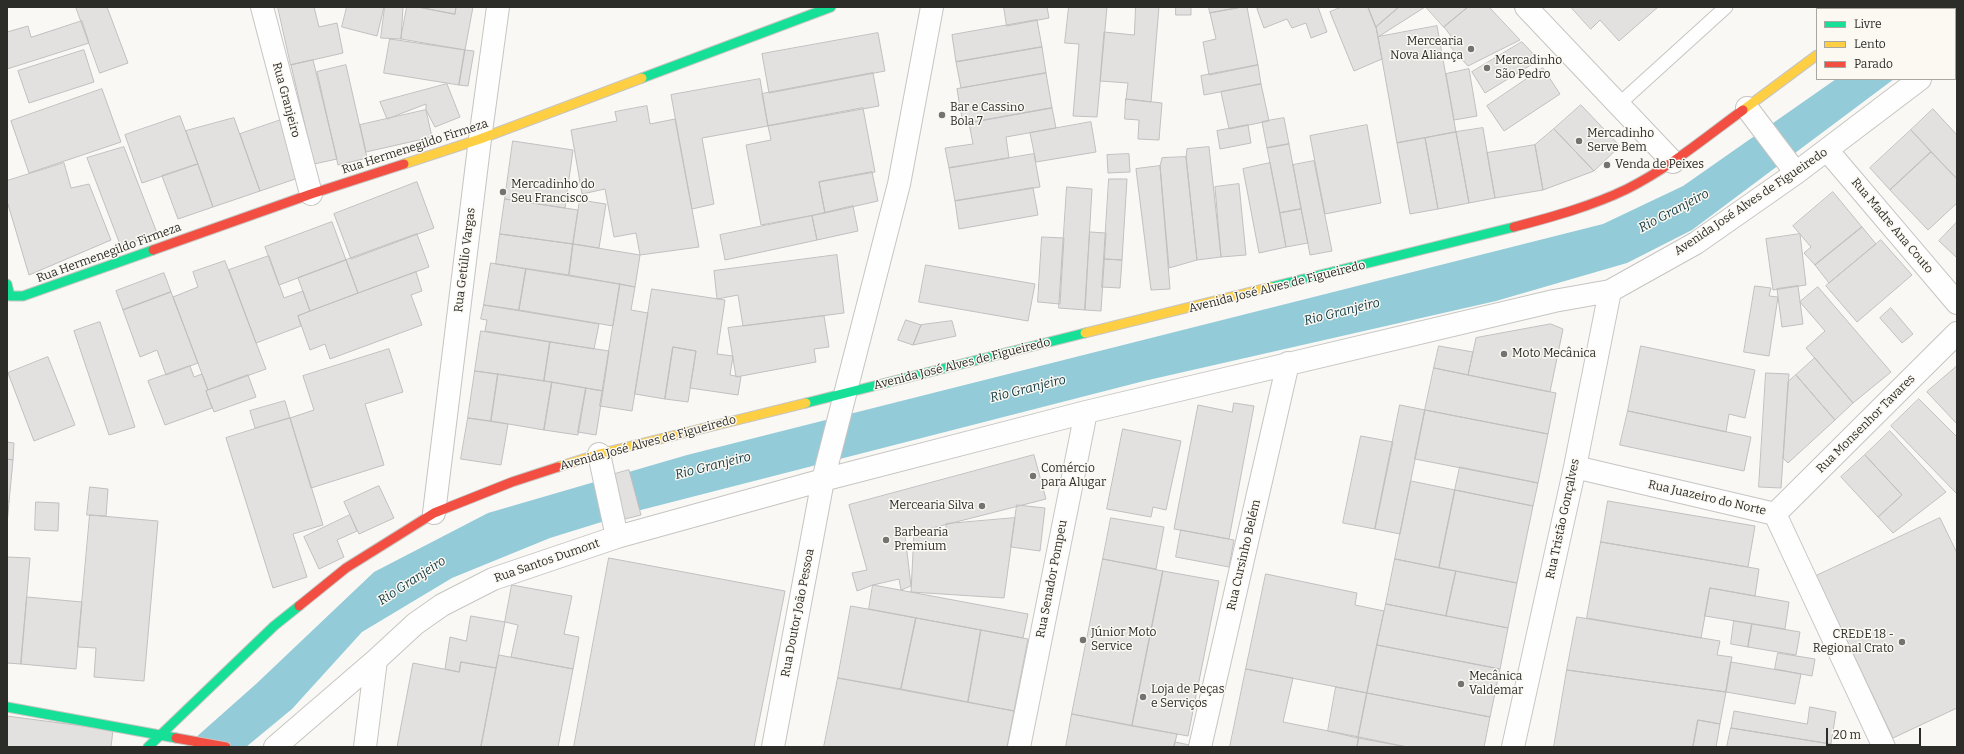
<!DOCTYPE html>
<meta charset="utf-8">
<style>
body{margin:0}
#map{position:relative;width:1964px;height:754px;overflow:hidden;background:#faf8f5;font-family:Bitter,serif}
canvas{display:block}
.frame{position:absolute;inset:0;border:8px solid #2c2c29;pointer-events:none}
.legend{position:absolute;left:1816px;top:8px;width:140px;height:72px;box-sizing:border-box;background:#fcf9f3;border:1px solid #a9a7a2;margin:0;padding:5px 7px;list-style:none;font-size:12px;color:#2c2c29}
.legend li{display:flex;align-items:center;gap:8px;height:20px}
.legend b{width:20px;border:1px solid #a9a7a2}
.scale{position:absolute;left:1826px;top:728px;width:95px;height:18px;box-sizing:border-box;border:2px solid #2c2c29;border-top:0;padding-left:5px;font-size:12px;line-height:14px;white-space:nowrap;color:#2c2c29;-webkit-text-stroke:3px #fcf9f3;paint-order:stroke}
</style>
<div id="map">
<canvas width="1964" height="754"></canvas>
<div class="frame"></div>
<ul class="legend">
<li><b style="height:5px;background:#16e098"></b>Livre</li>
<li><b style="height:5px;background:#ffcf43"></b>Lento</li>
<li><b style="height:5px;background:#f24e42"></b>Parado</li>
</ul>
<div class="scale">20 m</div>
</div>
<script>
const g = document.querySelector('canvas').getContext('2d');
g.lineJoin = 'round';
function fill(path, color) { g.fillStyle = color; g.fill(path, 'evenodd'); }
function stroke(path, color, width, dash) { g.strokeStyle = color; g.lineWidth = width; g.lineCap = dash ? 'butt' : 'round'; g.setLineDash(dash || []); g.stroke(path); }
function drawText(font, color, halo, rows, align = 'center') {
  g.font = font + ' Bitter,serif'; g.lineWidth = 3; g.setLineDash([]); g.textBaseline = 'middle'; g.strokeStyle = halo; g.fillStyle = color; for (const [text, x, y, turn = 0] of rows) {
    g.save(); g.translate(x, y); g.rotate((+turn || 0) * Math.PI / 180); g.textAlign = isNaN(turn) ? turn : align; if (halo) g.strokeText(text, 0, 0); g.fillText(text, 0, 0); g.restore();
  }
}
const water = new Path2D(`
 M1927,7H1957V31L1955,32V9H1925Z
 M1836,79H1894L1692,230L1627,263L1496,301L1144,381L637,511L550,538L452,578L362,632L292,709L246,747H185L256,684L374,572L488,513L687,455L1603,224L1683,186Z`);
const building = new Path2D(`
 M76,7H107L128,63L100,73Z
 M278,7H314L319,27L337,23L343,53L291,65Z
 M347,7H384L377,36L342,27Z
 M385,7H403L401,39L381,38Z
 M407,7H418L455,14L456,7H473L465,50L401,39Z
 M418,7H456L455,14Z
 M1004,7H1047L1049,18L1007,26Z
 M1069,7H1107L1097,117L1073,116L1079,44L1065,43Z
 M1136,7H1159L1151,102L1126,99L1128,83L1100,81L1104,32L1134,35Z
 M1176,7H1191V15H1176Z
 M1209,7H1242L1210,13Z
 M1242,7H1247L1258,65L1209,75L1203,42L1216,39L1210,13Z
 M1261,7H1318L1327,32L1311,38L1306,23L1292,28L1287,19L1264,28L1257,9Z
 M1342,7H1368L1376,27L1382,59L1354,71L1330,12Z
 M1368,7H1399L1376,27Z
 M1399,7H1425L1378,37L1376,27Z
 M1426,7H1468L1444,27Z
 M1468,7H1489L1520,40L1468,66L1447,43L1451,36L1444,27Z
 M1571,7H1658L1619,41L1600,20L1591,29Z
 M1037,20L1042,47L956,62L952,35Z
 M82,21L89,43L7,69V32L28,26L31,37Z
 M1437,26L1456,132L1397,143L1378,37Z
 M878,33L885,71L769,93L762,54Z
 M390,39L465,50L459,85L384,73Z
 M1522,42L1539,60L1485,93L1472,72Z
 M1042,47L1046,73L961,88L956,62Z
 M84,50L94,82L29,103L18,71Z
 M465,50L474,51L468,86L459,85Z
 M313,60L337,159L314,164L291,65Z
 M346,65L367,158L338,165L317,72Z
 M1258,65L1261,84L1204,95L1201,76Z
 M1543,68L1560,94L1504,131L1487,106Z
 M1469,69L1477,116L1454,120L1446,74Z
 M873,73L879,106L768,126L762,94Z
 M1046,73L1052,108L963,124L957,89Z
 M760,79L768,126L702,138L714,204L692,209L671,95Z
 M447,84L460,117L435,127L426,110V104L387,119L380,102Z
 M1261,84L1269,121L1229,129L1221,92Z
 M102,89L121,142L29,173L11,121Z
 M1126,99L1162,103L1159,140L1138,139L1139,120L1125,119Z
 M1581,105L1620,146L1594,171L1554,129Z
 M647,106L650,124L675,119L699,247L640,255L636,233L614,237L605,189L582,194L571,130L617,121L615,112Z
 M863,108L875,172L819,182L825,213L761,225L746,145L771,140L768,126Z
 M1052,108L1056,128L1006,137L1009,158L949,168L945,148L973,144L969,123Z
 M1933,109L1957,135V179L1911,130Z
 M426,110L432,137L366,152L360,125Z
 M180,116L198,164L142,183L125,135Z
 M234,118L260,191L213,207L186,131Z
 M1284,118L1289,144L1267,148L1262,122Z
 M281,120L301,177L260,191L240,134Z
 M1091,122L1096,152L1036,162L1030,133Z
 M1248,125L1251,143L1220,149L1217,131Z
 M1367,125L1381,203L1325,214L1310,136Z
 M1483,128L1495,198L1469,203L1456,132Z
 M1554,129L1594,171L1543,190L1535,145Z
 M1911,130L1931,152L1890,190L1870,168Z
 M1456,132L1469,203L1438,209L1425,138Z
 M1425,138L1438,209L1410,214L1397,143Z
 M513,141L573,150L565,208L505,199Z
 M1289,144L1301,209L1280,213L1267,148Z
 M1535,145L1543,190L1495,198L1487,153Z
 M124,147L157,233L121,247L87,158Z
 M1209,147L1221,257L1197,260L1186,157L1187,149Z
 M1931,152L1957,179V203L1928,230L1890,190Z
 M1034,154L1040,187L955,201L949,168Z
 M1129,154L1130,172L1108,173L1107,155Z
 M1186,157L1197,260L1169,268L1160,166L1162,158Z
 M1314,161L1332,251L1310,255L1293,165Z
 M64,163L71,188L89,184L111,240L29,275L7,201V181Z
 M1270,163L1286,247L1259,253L1243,169Z
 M198,164L213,207L178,219L162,176Z
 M1160,166L1170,289L1151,290L1136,169Z
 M872,172L878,201L825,213L819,182Z
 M1109,179H1127L1122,260L1104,259Z
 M417,182L434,228L351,259L334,214Z
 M1239,184L1246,255L1221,257L1215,187Z
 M1067,187L1092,189L1085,310L1059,308Z
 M1033,188L1038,215L959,229L955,201Z
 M1833,192L1862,227L1815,265L1804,253L1811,247L1793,226Z
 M505,199L578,210L573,244L500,234Z
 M580,200L606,204L599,248L573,244Z
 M853,206L858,231L817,240L812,216Z
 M1301,209L1308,243L1286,247L1280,213Z
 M812,216L817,240L725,260L720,235Z
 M332,222L346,260L279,285L265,247Z
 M1957,222V256L1956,257L1939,241Z
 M1862,227L1876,244L1829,283L1815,265Z
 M1090,232L1106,233L1101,311L1085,310Z
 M417,234L429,267L358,293L346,260Z
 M500,234L573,244L569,275L496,264Z
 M1800,234L1806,285L1773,290L1766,239Z
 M1042,237L1064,238L1060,304L1038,302Z
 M1881,240L1912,275L1857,322L1826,286Z
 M573,244L640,255L635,287L569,275Z
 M837,255L844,313L743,326L738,295L717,299L714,271Z
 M269,256L284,298L303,291L310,311L298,316L301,326L256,343L229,270Z
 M1104,259L1122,260L1120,288L1102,287Z
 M346,260L358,293L310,311L298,278Z
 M225,261L266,369L208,390L173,297L198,287L193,272Z
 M491,263L526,269L519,310L484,305Z
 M926,265L1035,284L1028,321L919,302Z
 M526,269L620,284L613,326L519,310Z
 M416,272L422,291L411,295L422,325L330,359L325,344L310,350L298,316Z
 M164,273L171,292L123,310L116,291Z
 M620,284L635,287L631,310L648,313L632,411L600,406Z
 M1755,286L1771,288L1769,296L1778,297L1769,356L1744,352Z
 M1798,286L1803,324L1782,327L1777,289Z
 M1818,287L1891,372L1853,403L1806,348L1825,331L1800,302Z
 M652,289L725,300L717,354L733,356L730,375L741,377L738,395L690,388L696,351L673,347L665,399L635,394Z
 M171,292L198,363L166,375L157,350L140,357L123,310Z
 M484,305L599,324L594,349L485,331L487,320L481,319Z
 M1891,308L1913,334L1902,343L1880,318Z
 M824,316L829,347L814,349L816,362L736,377L728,328Z
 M906,320L921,325L913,345L898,340Z
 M952,321L956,336L913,345L921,325Z
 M100,322L135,427L109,435L74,331Z
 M1551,324L1563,329L1550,392L1468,375L1476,338Z
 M481,331L550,342L544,381L475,371Z
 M550,342L609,351L603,391L544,381Z
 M1439,346L1473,352L1468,375L1434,368Z
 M1641,346L1755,370L1745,418L1729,414L1726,432L1628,411Z
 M673,347L696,351L688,402L665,399Z
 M389,349L403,392L365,404L384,465L311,488L290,418L314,410L303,376Z
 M48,357L75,425L34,441L8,373Z
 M1815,358L1853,403L1835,420L1796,375Z
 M190,366L194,377L202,374L208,390L206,391L212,408L165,425L148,381Z
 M1957,366V424L1927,392Z
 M1434,368L1556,393L1548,434L1425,410Z
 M475,371L498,374L491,421L468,418Z
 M1766,373L1789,374L1781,488L1759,487Z
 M498,374L552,382L544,430L491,421Z
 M248,375L256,397L214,412L206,391Z
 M1796,375L1835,420L1788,463L1783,458L1788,382Z
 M552,382L586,388L578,435L544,430Z
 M586,388L603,391L596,435L578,432Z
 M1919,399L1957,437V494L1891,426Z
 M285,401L290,418L255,428L250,411Z
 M1234,403L1254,406L1229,539L1174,529L1198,405L1232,412Z
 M1400,405L1425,410L1400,534L1375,529Z
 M1425,410L1548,434L1538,483L1415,459Z
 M1628,411L1751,437L1744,471L1620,445Z
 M290,418L323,525L293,534L307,577L273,588L226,438Z
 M468,418L508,424L501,465L461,459Z
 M1123,429L1181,441L1166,510L1153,507L1151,517L1107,509Z
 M1890,431L1946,492L1893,533L1878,517L1902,495L1865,455Z
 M1361,436L1393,442L1375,529L1343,523Z
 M7,442L14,443L13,460L7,459Z
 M1034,455L1046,499L905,535L911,586L901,590L899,579L873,585L857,591L852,573L867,570L849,505Z
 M1865,455L1902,495L1878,517L1841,477Z
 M7,459L13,460L9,502L7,501Z
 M1460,467L1538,483L1533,506L1455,490Z
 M629,470L641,515L613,522L601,478Z
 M1411,481L1455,490L1439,568L1395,559Z
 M379,486L394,518L359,534L344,502Z
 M90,487L108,489L106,516L87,515Z
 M1455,490L1533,506L1517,583L1439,568Z
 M7,501L9,502L7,525Z
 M1608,501L1755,526L1748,567L1601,542Z
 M36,502L59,503L58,531L35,530Z
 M1017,505L1045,508L1040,551L1011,547Z
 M90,515L158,521L144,681L94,677L96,648L78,647Z
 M350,515L357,531L337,540L344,557L319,569L304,537Z
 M1015,518L1004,598L911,592L914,533L946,529V524Z
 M1111,518L1164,527L1156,569L1103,559Z
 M1940,518L1957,553V708L1893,738L1816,576Z
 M1181,530L1234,540L1229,567L1176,557Z
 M1601,542L1759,569L1755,596L1710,588L1701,638L1587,618Z
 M7,557L30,558L21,664L7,663Z
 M609,558L785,591L754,747H574Z
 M1103,559L1163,571L1132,726L1072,714Z
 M1395,559L1456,571L1446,616L1386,604Z
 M1163,571L1219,581L1188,736L1132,726Z
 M1456,571L1517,583L1508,628L1446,616Z
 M1266,574L1357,593L1355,605L1384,611L1367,693L1246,669Z
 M512,585L572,596L564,634L579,637L573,669L511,657L518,625L505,622Z
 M873,585L1028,614L1023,638L869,609Z
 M1710,588L1789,602L1785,629L1705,616Z
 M27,597L82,602L76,669L21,664Z
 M1386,604L1508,628L1500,669L1377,645Z
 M851,606L916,618L901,689L838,678Z
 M471,616L505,622L496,668L461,662L459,672L445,669L450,637L466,641Z
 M1577,617L1720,641L1717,655L1732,657L1726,692L1567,670Z
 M916,618L981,630L968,702L901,689Z
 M1734,621L1752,624L1748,647L1731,644Z
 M1752,624L1800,632L1796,655L1748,647Z
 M981,630L1028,639L1014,711L968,702Z
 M1377,645L1500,669L1490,717L1367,693Z
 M1778,653L1815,659L1812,676L1775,669Z
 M499,655L573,669L558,747H481Z
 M461,662L496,668L481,747H397L413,663L459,672Z
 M1731,662L1801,674L1795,704L1726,692Z
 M1246,669L1293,678L1283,722L1359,737L1357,747H1230Z
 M1567,670L1726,692L1720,724L1698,720L1693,747H1554Z
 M838,678L1014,711L1007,747H824Z
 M1336,687L1367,693L1358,738L1328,731Z
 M1367,693L1490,717L1484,747H1407L1358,738Z
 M1810,707L1836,712L1831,744L1731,728L1734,711L1807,724Z
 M1072,714L1177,734L1174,747H1066Z
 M7,716L113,730L111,747H7Z
 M1698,720L1720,724L1716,747H1693Z
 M1731,728L1831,744L1830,747H1727Z
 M1359,737L1407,747H1357Z
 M1175,742L1199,747H1174Z`);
const lane = new Path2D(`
 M1619,104L1726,7`);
const street = new Path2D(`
 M262,7L311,194
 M1526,7L1673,162
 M1878,9L1881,7
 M1955,52L1957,51
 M1747,108L1796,173
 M1827,150L1957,303
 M599,454L617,537
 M1575,467L1775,514
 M434,513L480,139L498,7
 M1775,514L1884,747
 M1775,514L1957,333
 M275,747L376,660
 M365,747L376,660L415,624L442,605L493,579L617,537L823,480L1086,412L1554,301L1610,291L1696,243L1796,173L1920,79
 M773,747L823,480L899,184L932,7
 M1019,747L1086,412
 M1200,747L1288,363
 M1513,747L1575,467L1610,291`);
const fast = new Path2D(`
 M642,78L831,7
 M7,284L10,296H23L153,250
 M1271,287L1514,227
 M806,403L1085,333
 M7,707L176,738
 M148,747L274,626L299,606`);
const slow = new Path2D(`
 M1743,110L1817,55
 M404,164L480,139L642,78
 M1085,333L1271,287
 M558,467L599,454L806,403`);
const jam = new Path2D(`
 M1514,227C1552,217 1592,206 1627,189C1669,168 1706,137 1743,110
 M153,250L311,194L404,164
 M299,606L346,568L434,513L512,482L558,467
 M176,738L226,747`);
const markers = [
 [1471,49,4,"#747370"],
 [1487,68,4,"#747370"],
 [942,115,4,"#747370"],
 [1579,141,4,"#747370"],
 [1607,165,4,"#747370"],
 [503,192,4,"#747370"],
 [1504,354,4,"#747370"],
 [1033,476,4,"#747370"],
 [982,506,4,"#747370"],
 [886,540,4,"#747370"],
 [1083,640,4,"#747370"],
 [1902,642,4,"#747370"],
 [1461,684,4,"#747370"],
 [1143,697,4,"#747370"]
];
const poiNames = [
 ["Mercearia",1463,42,"right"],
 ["Nova Aliança",1463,56,"right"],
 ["Mercadinho",1495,61],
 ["São Pedro",1495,75],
 ["Bar e Cassino",950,108],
 ["Bola 7",950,122],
 ["Mercadinho",1587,134],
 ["Serve Bem",1587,148],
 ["Venda de Peixes",1615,165],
 ["Mercadinho do",511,185],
 ["Seu Francisco",511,199],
 ["Moto Mecânica",1512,354],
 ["Comércio",1041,469],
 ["para Alugar",1041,483],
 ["Mercearia Silva",974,506,"right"],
 ["Barbearia",894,533],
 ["Premium",894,547],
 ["Júnior Moto",1091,633],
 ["Service",1091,647],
 ["CREDE 18 -",1894,635,"right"],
 ["Regional Crato",1894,649,"right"],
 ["Mecânica",1469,677],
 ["Valdemar",1469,691],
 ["Loja de Peças",1151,690],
 ["e Serviços",1151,704]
];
const streetNames = [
 ["Rua Granjeiro",286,100,75],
 ["Rua Hermenegildo Firmeza",415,147,-18],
 ["Avenida José Alves de Figueiredo",1751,202,-34],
 ["Rua Madre Ana Couto",1892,226,50],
 ["Rua Hermenegildo Firmeza",109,253,-20],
 ["Rua Getúlio Vargas",465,260,-83],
 ["Avenida José Alves de Figueiredo",1277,287,-14],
 ["Avenida José Alves de Figueiredo",962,364,-14],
 ["Rua Monsenhor Tavares",1866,424,-45],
 ["Avenida José Alves de Figueiredo",648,443,-15],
 ["Rua Juazeiro do Norte",1707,498,13],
 ["Rua Tristão Gonçalves",1563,519,-78],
 ["Rua Cursinho Belém",1244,555,-77],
 ["Rua Santos Dumont",547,561,-19],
 ["Rua Senador Pompeu",1052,579,-79],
 ["Rua Doutor João Pessoa",798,613,-79]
];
const waterNames = [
 ["Rio Granjeiro",1674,211,-28],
 ["Rio Granjeiro",1342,312,-14],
 ["Rio Granjeiro",1028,389,-14],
 ["Rio Granjeiro",713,466,-14],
 ["Rio Granjeiro",412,581,-33]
];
fill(water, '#93cbd8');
fill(building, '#e2e1e0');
stroke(building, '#c1bfbf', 1);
stroke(lane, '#c6c5c2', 15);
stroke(street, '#c6c5c2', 24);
stroke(fast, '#c6c5c2', 11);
stroke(slow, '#c6c5c2', 11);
stroke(jam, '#c6c5c2', 11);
stroke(lane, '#fefefe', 13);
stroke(street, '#fefefe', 22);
stroke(fast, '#16e098', 9);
stroke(slow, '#ffcf43', 9);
stroke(jam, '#f24e42', 9);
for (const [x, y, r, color] of markers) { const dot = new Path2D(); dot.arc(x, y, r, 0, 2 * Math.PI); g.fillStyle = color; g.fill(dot); stroke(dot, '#fcf9f3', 1.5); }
drawText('12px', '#2c2c29', '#fcf9f3', poiNames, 'left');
drawText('12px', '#2c2c29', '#fcf9f3', streetNames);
drawText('italic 13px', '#123942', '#fcf9f3', waterNames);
</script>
